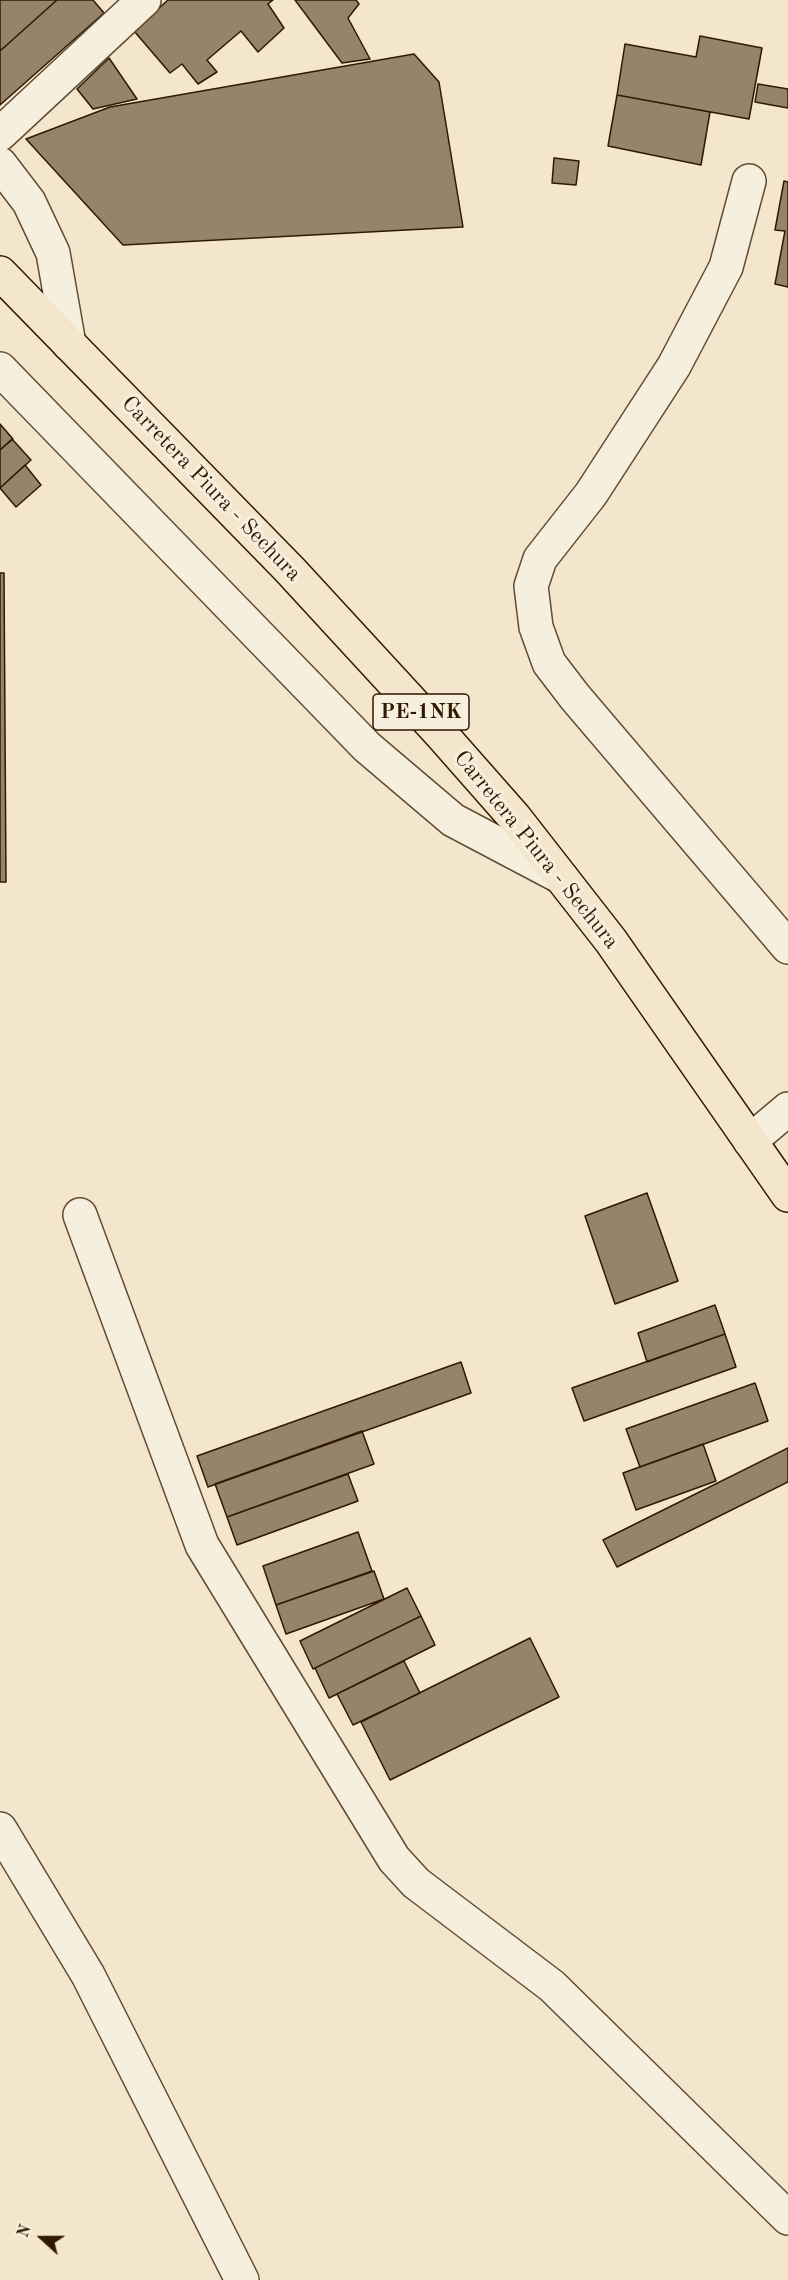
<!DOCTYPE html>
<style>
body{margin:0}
#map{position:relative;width:788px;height:2280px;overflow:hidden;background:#f3e6cc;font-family:"Old Standard TT",serif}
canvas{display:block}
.north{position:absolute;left:12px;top:2208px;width:60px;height:60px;-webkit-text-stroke:4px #f7efde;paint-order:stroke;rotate:291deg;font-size:16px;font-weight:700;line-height:24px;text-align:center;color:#301900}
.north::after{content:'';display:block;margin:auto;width:21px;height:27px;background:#301900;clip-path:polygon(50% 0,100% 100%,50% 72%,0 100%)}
</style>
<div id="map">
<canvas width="788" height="2280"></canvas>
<div class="north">N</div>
</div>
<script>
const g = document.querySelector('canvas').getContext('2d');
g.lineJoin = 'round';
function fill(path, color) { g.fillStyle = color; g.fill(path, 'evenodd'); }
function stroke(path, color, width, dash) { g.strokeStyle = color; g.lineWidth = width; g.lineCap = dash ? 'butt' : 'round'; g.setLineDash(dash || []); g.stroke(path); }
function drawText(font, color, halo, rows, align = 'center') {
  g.font = font + ' "Old Standard TT",serif'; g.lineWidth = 6; g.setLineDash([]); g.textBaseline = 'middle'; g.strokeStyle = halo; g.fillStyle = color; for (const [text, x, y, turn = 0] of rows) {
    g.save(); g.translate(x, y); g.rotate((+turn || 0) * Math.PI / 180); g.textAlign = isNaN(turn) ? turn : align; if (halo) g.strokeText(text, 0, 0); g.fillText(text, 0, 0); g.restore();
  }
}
const building = new Path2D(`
 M0,0H57L0,51Z
 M57,0H93L104,13L0,105V51Z
 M168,0H273L268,4L284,28L258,52L241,31L207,60L217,72L198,84L182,64L170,73L134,31Z
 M295,0H356L359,4L348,18L370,59L342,63Z
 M700,36L762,48L749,119L617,95L625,44L696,57Z
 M414,54L439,82L463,227L123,245L26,139L110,107Z
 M109,58L137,99L93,109L77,89Z
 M758,84L788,89V108L755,102Z
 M617,95L710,112L701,165L608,146Z
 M554,158L579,161L576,185L552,183Z
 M784,181L788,182V287L775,284L785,231L775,230Z
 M0,424L13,439L0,450Z
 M12,439L31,460L0,488V450Z
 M25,465L41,485L16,507L0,488Z
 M0,573H4L6,882H0Z
 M647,1193L678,1281L615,1304L585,1216Z
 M715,1305L725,1334L647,1362L638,1333Z
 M725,1334L736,1367L584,1421L572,1388Z
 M461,1362L471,1393L208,1487L197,1456Z
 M755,1383L768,1421L640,1467L626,1429Z
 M362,1431L374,1464L227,1517L215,1484Z
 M703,1444L716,1481L636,1510L623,1473Z
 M788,1448V1482L617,1567L603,1540Z
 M348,1474L358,1501L237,1545L227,1517Z
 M358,1532L372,1571L276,1605L263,1566Z
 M374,1571L384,1599L286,1634L276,1605Z
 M407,1588L421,1616L313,1669L300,1641Z
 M421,1616L435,1645L329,1698L315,1668Z
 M530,1638L559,1697L390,1780L361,1722Z
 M404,1661L420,1693L353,1725L337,1694Z`);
const minor = new Path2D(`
 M0,134L144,0
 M0,164L29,202L53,253L69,344
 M749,181L726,267L674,366L591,494L540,559L531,586L536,627L549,663L575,697L788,947
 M0,369L367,747L453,820L561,877
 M750,1141L788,1109
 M80,1215L202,1545L394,1859L416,1883L552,1986L788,2218
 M0,1829L88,1975L242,2280`);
const major = new Path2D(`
 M0,273L290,570L441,734L515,818L611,941L788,1195`);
const shields = [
 [421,712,96]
];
const shieldNames = [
 ["PE-1NK",421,712]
];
const streetNames = [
 ["Carretera Piura - Sechura",211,489,46],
 ["Carretera Piura - Sechura",536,850,51]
];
fill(building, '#95846a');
stroke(building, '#301900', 1.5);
stroke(minor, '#614c33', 36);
stroke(major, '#301900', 36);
stroke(minor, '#f7efde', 33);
stroke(major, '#f3e6cc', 33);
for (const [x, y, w] of shields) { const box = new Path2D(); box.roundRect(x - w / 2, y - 18, w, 36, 4.5); g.fillStyle = '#f7efde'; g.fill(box); stroke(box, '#301900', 1.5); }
drawText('bold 21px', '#301900', null, shieldNames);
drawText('22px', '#301900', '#f7efde', streetNames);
</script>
